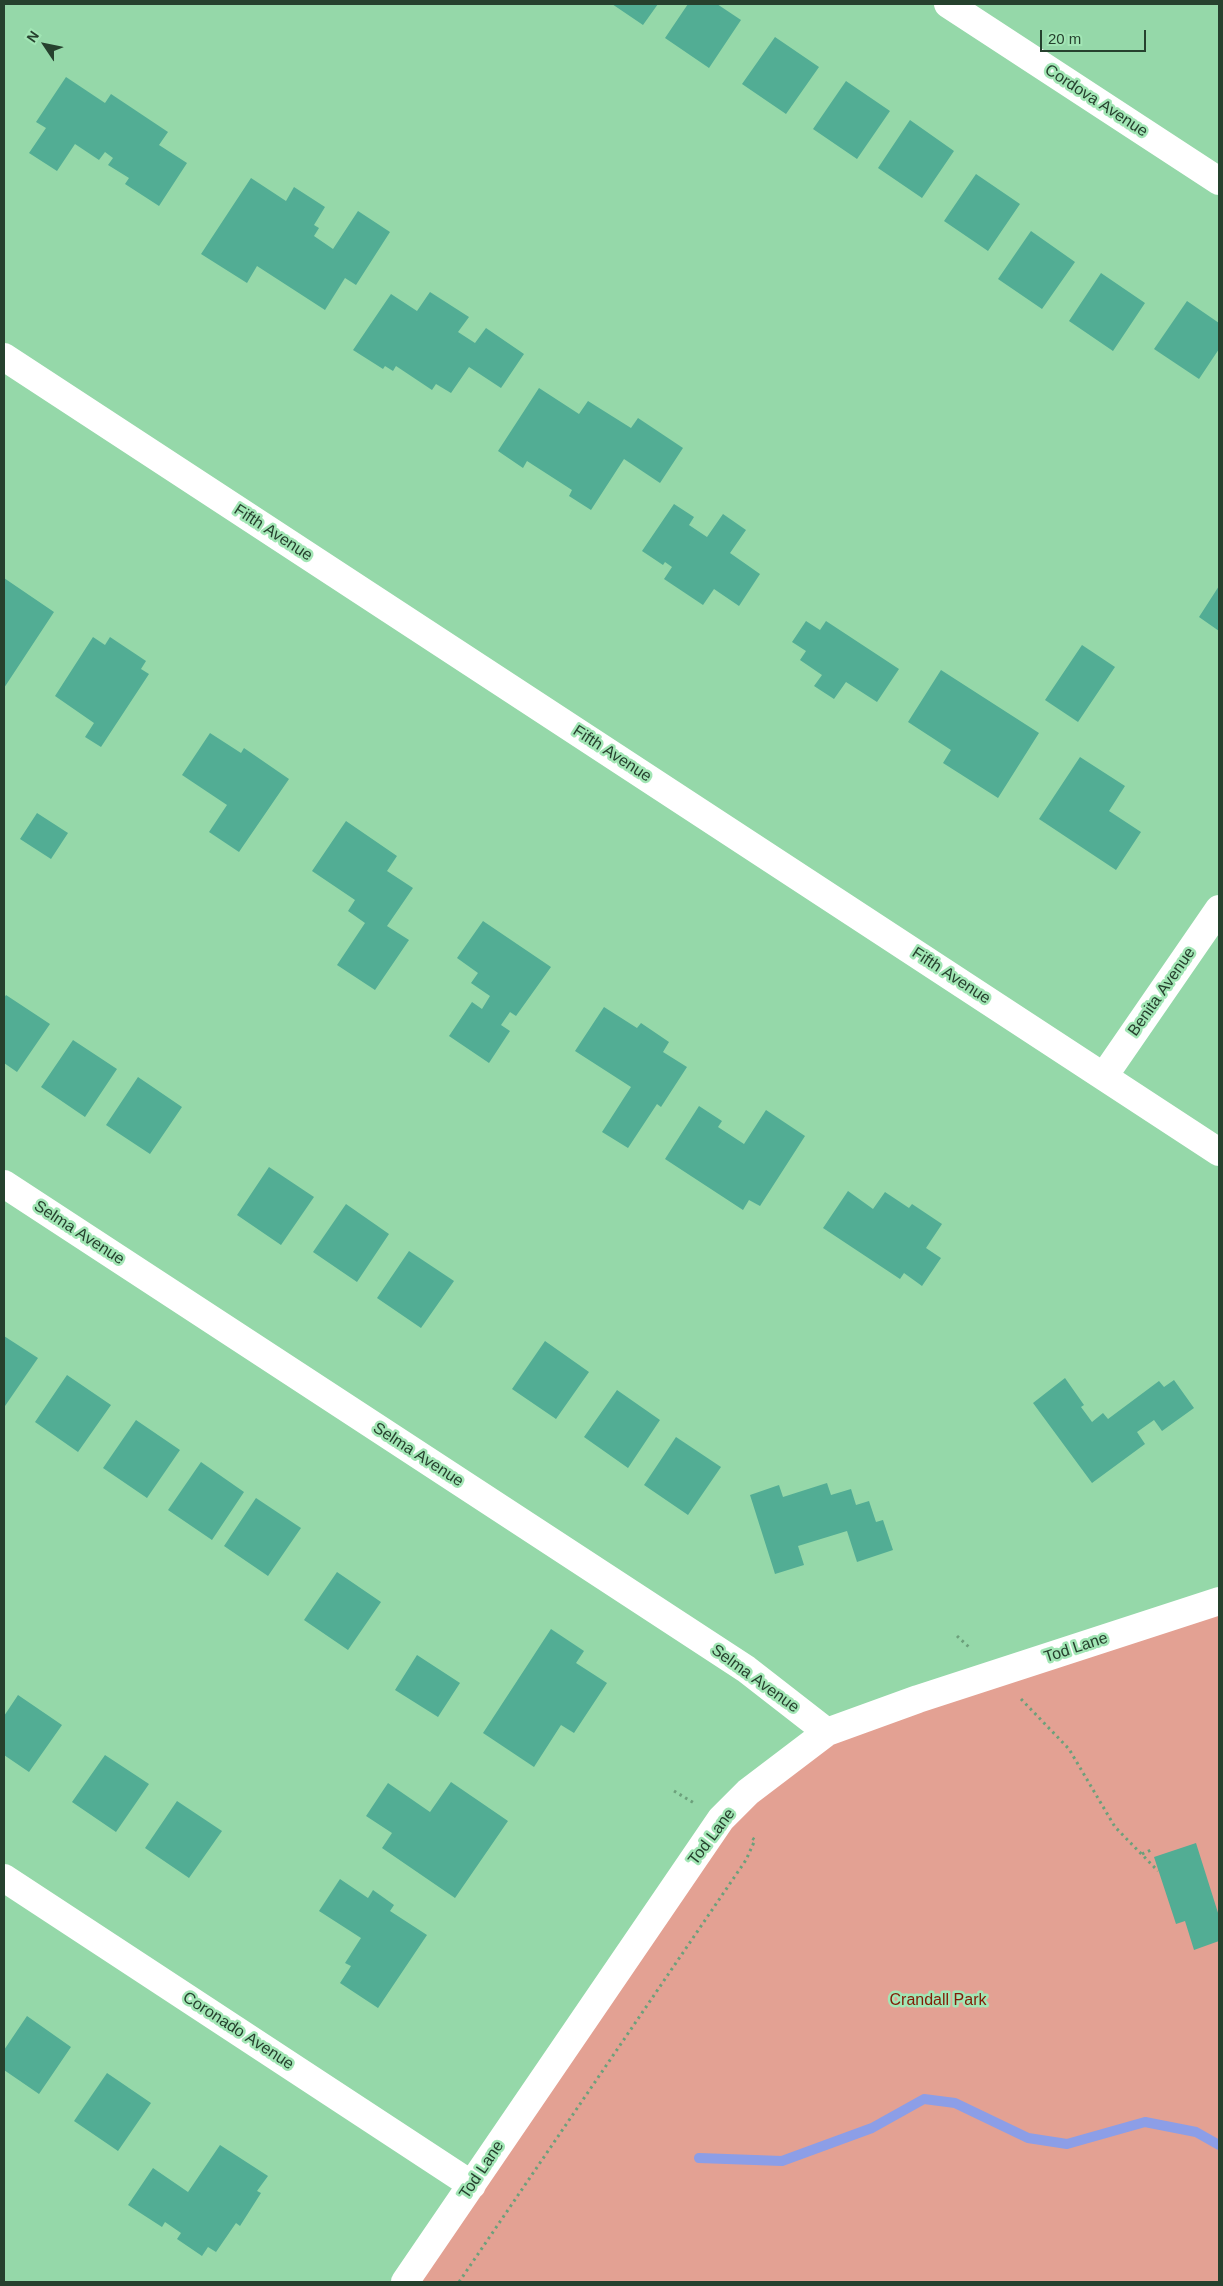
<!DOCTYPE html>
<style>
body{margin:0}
#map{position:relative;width:1223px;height:2286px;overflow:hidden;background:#95d8a9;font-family:Helvetica,sans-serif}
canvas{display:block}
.frame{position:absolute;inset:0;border:5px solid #26412e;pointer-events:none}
.north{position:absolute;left:20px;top:20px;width:50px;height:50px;-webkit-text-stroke:4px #a2e6b5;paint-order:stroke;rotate:304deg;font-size:14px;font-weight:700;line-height:20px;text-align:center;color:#26412e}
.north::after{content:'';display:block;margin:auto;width:18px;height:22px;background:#26412e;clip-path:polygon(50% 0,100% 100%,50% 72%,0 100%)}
.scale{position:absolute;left:1040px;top:30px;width:106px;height:22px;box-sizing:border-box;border:2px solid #26412e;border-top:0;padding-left:6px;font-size:15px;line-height:18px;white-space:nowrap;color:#26412e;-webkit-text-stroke:4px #a2e6b5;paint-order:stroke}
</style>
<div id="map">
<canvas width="1223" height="2286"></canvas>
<div class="frame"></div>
<div class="north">N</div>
<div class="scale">20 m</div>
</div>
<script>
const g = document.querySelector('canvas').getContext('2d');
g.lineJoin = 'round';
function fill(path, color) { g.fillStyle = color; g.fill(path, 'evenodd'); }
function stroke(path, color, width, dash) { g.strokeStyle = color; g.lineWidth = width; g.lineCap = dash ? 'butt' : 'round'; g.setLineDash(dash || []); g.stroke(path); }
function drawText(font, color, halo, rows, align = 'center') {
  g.font = font + ' Helvetica,sans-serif'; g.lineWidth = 5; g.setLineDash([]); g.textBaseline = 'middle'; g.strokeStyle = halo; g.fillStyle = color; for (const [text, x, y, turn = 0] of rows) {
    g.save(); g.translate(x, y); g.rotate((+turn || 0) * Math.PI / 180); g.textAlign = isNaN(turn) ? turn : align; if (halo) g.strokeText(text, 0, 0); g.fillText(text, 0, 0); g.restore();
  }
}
const green = new Path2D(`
 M1219,1601V2282H405L721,1819L827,1732Z`);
const stream = new Path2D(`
 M699,2158L782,2161L872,2128L924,2099L955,2103L1028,2138L1067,2144L1145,2122L1196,2132L1219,2145`);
const building = new Path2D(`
 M612,4H658L643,25Z
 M688,4H717L741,20L709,68L665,38Z
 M775,37L819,67L786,114L742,84Z
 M66,77L105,103L111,94L168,132L159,145L187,163L159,206L125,184L129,178L108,165L113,158L105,152L99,160L75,144L57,171L29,153L46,128L36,122Z
 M846,81L890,111L857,159L813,129Z
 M910,120L954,151L922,198L878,168Z
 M976,174L1020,204L988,251L944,221Z
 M251,178L286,201L294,187L325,207L314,225L319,228L314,236L333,249L358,211L390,232L356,285L345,278L325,310L257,266L247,283L201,254Z
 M1031,231L1075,262L1042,309L998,279Z
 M1101,273L1145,303L1113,351L1069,321Z
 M430,292L469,317L458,332L475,343L486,328L524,354L501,388L469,367L451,393L436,384L432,390L396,366L393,371L385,366L383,369L353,350L391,294L417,311Z
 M1187,301L1219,323V349L1199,379L1154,349Z
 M539,388L579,414L588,401L631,428L638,418L683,448L660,483L624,459L591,510L569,496L572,490L527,461L523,468L498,451Z
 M674,504L694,517L689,525L707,537L723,514L746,530L730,553L760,574L739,606L714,589L703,605L664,579L672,567L665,562L663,565L642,551Z
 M4,578L54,612L4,688Z
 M1219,586V631L1199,617Z
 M806,621L820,630L826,621L899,669L877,702L846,682L834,699L814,686L822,675L800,660L806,651L792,642Z
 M93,637L105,645L110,637L146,661L141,669L149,674L101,747L85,737L94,723L55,696Z
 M1082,645L1115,667L1078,722L1045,700Z
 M941,670L1039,733L998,798L943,763L951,750L908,722Z
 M210,733L241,753L244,748L289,779L239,852L209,832L227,805L182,775Z
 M1080,757L1125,786L1109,811L1141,832L1116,870L1039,819Z
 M37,813L68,833L51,859L20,839Z
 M346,821L397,856L387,871L413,888L387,926L409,940L375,990L337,965L365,923L348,911L355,900L312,871Z
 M483,921L551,967L516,1016L510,1012L501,1025L510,1031L489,1063L449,1036L472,1002L482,1009L490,996L471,983L478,973L457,958Z
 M6,995L50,1024L17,1072L4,1063V998Z
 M604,1007L637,1028L641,1023L669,1042L663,1052L687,1067L661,1107L657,1104L628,1148L602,1132L631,1087L575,1051Z
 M73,1040L117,1069L85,1117L41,1087Z
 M138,1077L182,1107L150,1154L106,1125Z
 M699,1106L722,1121L718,1127L744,1144L766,1110L805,1136L760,1206L749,1200L743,1210L665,1159Z
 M269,1167L314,1197L281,1245L237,1215Z
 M848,1191L873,1209L885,1192L909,1208L912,1204L942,1224L926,1248L941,1258L922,1286L904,1273L900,1279L823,1228Z
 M346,1204L389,1234L357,1282L313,1252Z
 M409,1251L454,1281L421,1328L377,1298Z
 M4,1336L38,1358L5,1406L4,1405Z
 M545,1341L589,1372L556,1419L512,1389Z
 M67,1375L111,1405L78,1452L35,1422Z
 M1065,1378L1084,1405L1081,1407L1092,1422L1103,1413L1108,1419L1159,1381L1164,1387L1174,1380L1194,1408L1162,1431L1154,1420L1137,1432L1145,1444L1092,1483L1033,1403Z
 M617,1390L660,1420L628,1468L584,1437Z
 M136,1420L180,1450L147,1498L103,1468Z
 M676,1437L721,1467L688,1515L644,1485Z
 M201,1462L244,1492L212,1540L168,1510Z
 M827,1483L831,1495L851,1489L856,1505L869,1501L876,1522L883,1520L893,1550L857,1562L847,1531L798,1546L804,1565L775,1574L750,1495L779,1485L783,1497Z
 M256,1498L301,1528L268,1576L224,1546Z
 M337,1572L381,1602L348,1650L304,1620Z
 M551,1629L584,1651L576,1663L607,1683L574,1733L561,1725L534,1767L483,1733Z
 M417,1655L460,1683L438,1717L395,1690Z
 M18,1695L62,1725L29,1772L4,1755V1716Z
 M105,1755L149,1784L116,1832L72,1802Z
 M451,1782L508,1821L455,1898L382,1848L392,1833L366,1816L388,1783L430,1812Z
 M177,1801L222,1831L189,1878L145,1848Z
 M1196,1843L1219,1916V1941L1194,1950L1185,1921L1176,1924L1154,1857Z
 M340,1879L368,1898L373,1890L394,1905L390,1911L427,1935L378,2008L340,1983L351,1966L345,1963L361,1938L319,1911Z
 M27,2016L71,2047L39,2094L4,2070V2050Z
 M107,2073L151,2103L118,2151L74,2121Z
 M220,2145L268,2176L257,2191L261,2193L240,2226L236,2223L216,2252L208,2247L202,2256L177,2239L181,2233L165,2222L162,2227L128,2205L153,2168L188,2192Z`);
const path = new Path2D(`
 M957,1636L970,1648
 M1021,1699L1069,1749L1115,1827L1158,1871
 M674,1791L694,1803
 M1142,1854L1151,1850
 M459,2282L746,1860L755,1840L749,1836`);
const minor = new Path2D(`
 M948,4L1219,181
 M4,357L1219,1152
 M1104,1076L1219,909
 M4,1184L746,1669L827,1732
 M4,1878L472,2185
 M405,2282L721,1819L748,1792L827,1732L918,1699L1219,1601`);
const streetNames = [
 ["Cordova Avenue",1096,101,33],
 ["Fifth Avenue",273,533,33],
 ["Fifth Avenue",612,754,33],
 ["Fifth Avenue",951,976,33],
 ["Benita Avenue",1162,992,-55],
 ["Selma Avenue",79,1233,33],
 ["Selma Avenue",418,1455,33],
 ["Tod Lane",1076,1648,-18],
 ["Selma Avenue",755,1679,36],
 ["Tod Lane",712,1837,-53],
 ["Coronado Avenue",238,2031,33],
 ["Tod Lane",482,2170,-56]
];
const parkNames = [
 ["Crandall Park",938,2001]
];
fill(green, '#e3a193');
stroke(stream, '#8c9ee7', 10);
fill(building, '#52ad94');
stroke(path, '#6ca07b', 3, [2.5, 4]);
stroke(minor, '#fff', 28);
drawText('16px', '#26412e', '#a2e6b5', streetNames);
drawText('16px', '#811b06', '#a2e6b5', parkNames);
</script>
